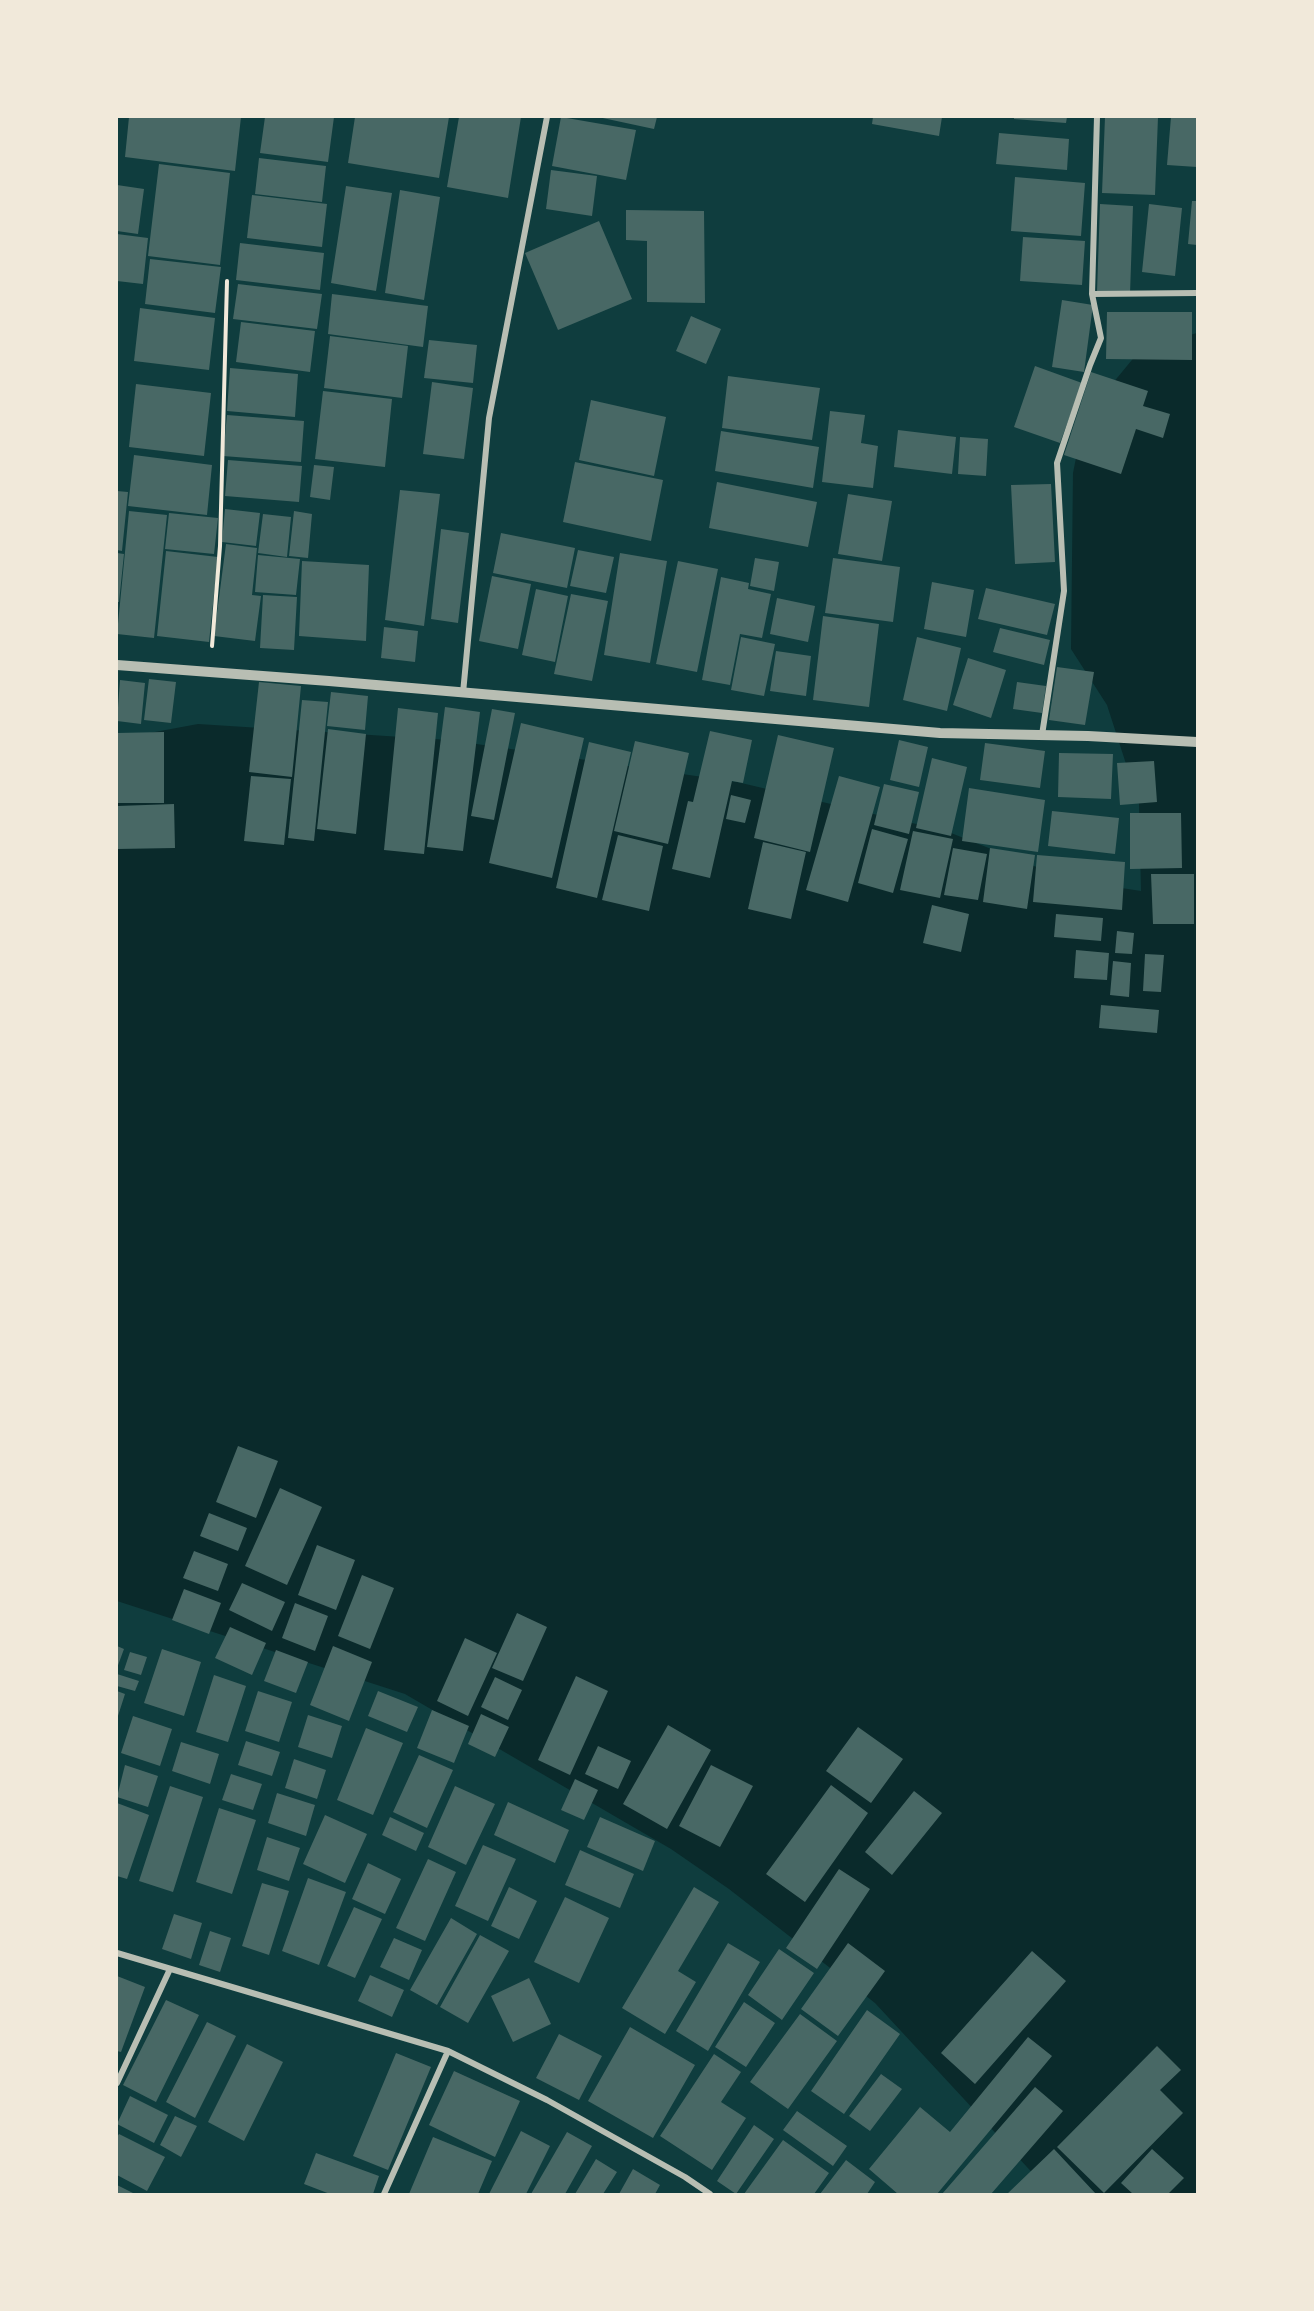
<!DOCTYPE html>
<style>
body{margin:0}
#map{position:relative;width:1314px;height:2311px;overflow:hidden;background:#0f3d3e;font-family:"DM Sans",sans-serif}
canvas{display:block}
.frame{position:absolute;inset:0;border:118px solid #f1e9da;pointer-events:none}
</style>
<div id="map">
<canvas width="1314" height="2311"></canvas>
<div class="frame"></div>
</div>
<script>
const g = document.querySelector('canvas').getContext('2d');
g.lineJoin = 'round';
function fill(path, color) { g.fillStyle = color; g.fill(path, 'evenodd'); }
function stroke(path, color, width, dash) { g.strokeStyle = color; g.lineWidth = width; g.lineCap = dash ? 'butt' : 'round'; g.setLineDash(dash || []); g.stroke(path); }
const water = new Path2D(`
 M1197,333V2194H1052L875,2003L729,1889L671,1849L405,1694L117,1601V739L198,724L449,740L737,782L946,831L1069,880L1141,891L1139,804L1107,705L1071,649L1073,473L1084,418L1141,349Z`);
const building = new Path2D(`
 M129,117H241L235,171L125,157Z
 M265,117H334L328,162L260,153Z
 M355,117H449L439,178L348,163Z
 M459,117H521L508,198L447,187Z
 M561,117L636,130L626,180L552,166Z
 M598,117H657L654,129Z
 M873,117H942L939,136L872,124Z
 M1014,117H1067L1066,123L1014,119Z
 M1105,117H1158L1155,195L1102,193Z
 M1171,117H1197V167L1167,165Z
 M999,133L1069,139L1067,170L996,164Z
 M259,158L326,166L322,202L255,194Z
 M159,164L230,173L220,265L148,256Z
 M551,170L597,176L592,216L546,209Z
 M1015,177L1085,183L1081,236L1011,231Z
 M117,185L144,189L138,234L117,231Z
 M346,186L392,193L376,291L331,283Z
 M400,190L440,197L424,300L385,293Z
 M252,195L327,204L322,247L247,238Z
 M1192,201H1197V245L1188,244Z
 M1100,204L1133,206L1130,294L1097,292Z
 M1149,204L1182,208L1175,276L1142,272Z
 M626,210L704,211L705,303L647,302V241L626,240Z
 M599,221L632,299L558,330L525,253Z
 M117,234L148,238L143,284L117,281Z
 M1023,237L1085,241L1082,285L1020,281Z
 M240,243L324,253L320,290L236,280Z
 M150,259L221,267L215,313L145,304Z
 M238,284L322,294L317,329L233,319Z
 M332,294L428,306L423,347L328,334Z
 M1062,300L1093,305L1084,372L1052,367Z
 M140,308L215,318L209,370L134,361Z
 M1107,312H1192V360L1106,359Z
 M691,316L721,329L706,364L676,351Z
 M241,322L315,331L310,372L236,362Z
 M330,336L408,346L402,398L324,388Z
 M429,340L477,345L473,383L424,378Z
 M1035,366L1082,383L1060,443L1014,427Z
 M230,368L298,374L295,417L227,411Z
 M1091,372L1148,391L1143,406L1170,414L1163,438L1136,429L1121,474L1064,455Z
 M728,376L820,388L812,440L722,428Z
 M432,382L473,388L464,459L423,454Z
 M136,384L211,393L204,456L129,447Z
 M323,391L392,399L385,467L315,459Z
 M591,400L666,417L654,476L579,460Z
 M830,411L865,415L861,443L878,446L873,488L822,482Z
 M227,415L304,421L301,462L223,456Z
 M898,430L956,437L952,474L894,467Z
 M721,431L819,447L813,488L715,471Z
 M960,437L988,439L986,476L958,474Z
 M134,455L212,465L207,515L128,506Z
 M228,460L302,466L299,502L225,496Z
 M575,462L663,480L651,541L563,522Z
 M314,465L334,467L330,500L310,497Z
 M717,482L817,502L808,547L709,528Z
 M1051,484L1055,562L1015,564L1011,485Z
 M400,490L440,494L424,626L385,620Z
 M117,491L128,492L122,551L117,550Z
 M848,494L892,501L882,561L838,554Z
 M225,509L260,513L256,546L222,542Z
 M129,511L167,515L154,638L117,634Z
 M294,511L312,514L308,558L289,556Z
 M169,513L218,518L214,554L165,549Z
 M263,514L291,517L287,557L258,553Z
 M441,529L469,533L458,623L431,619Z
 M501,533L575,548L567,588L493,573Z
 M226,544L257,548L252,595L261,596L255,641L214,636Z
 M578,550L614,557L606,593L570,586Z
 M166,551L218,557L209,642L157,636Z
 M117,553L124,554L119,602H117Z
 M620,553L667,561L650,663L604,655Z
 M258,555L300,559L296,595L255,592Z
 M755,558L779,562L774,591L750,586Z
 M833,558L900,567L893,622L825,613Z
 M302,561L369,565L366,641L299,636Z
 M678,561L718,569L697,672L656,664Z
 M492,576L531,584L518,649L479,641Z
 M721,577L749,583L748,589L771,594L762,638L740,634L730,685L702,680Z
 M932,582L974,590L966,637L924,629Z
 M986,588L1055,604L1047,635L978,619Z
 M536,589L568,596L555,662L522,655Z
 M571,594L608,601L592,681L554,674Z
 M263,595L297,597L294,650L260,648Z
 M777,598L815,606L808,642L770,634Z
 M823,616L879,624L869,707L813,700Z
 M384,627L418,631L415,662L381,658Z
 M1000,628L1050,640L1044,665L993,652Z
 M741,637L775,644L764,696L731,690Z
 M917,637L961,648L947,711L903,700Z
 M776,651L811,656L806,696L770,691Z
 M968,658L1006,670L991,718L953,705Z
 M1057,667L1094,672L1085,725L1049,720Z
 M149,679L176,682L171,723L144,720Z
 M120,680L145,683L141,724L117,721Z
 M259,682L301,686L292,777L249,772Z
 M1017,682L1046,686L1042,713L1013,709Z
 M331,692L368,696L365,730L327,726Z
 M302,700L328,702L314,841L288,838Z
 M445,707L480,712L463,851L427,847Z
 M398,708L438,713L424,854L384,850Z
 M492,709L515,713L494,820L471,816Z
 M521,723L584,738L552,878L489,863Z
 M328,729L366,734L356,834L317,829Z
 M710,731L752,740L743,783L732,781L710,878L672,869L688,801L693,802Z
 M164,732V803H117V733Z
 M778,735L834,748L810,852L754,838Z
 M899,740L928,747L919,787L890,780Z
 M635,741L689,753L668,844L614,831Z
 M589,742L631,752L597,898L556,888Z
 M985,743L1045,751L1040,788L980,780Z
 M1059,753L1113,754L1111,799L1058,797Z
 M932,758L967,767L951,836L916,828Z
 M1154,761L1157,802L1120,805L1117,763Z
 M251,776L291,779L284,845L244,841Z
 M839,776L880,787L848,902L806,890Z
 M884,784L919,792L909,834L874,825Z
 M969,788L1045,800L1038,852L962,841Z
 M731,795L751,800L745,823L726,819Z
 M174,804L175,848L117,849V806Z
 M1052,811L1119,818L1115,854L1048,846Z
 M1130,813H1181L1182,868L1130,869Z
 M872,829L908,839L893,893L858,883Z
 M913,831L953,839L940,898L900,890Z
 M618,835L663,846L649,911L602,900Z
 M763,842L806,852L791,919L748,909Z
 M953,848L987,854L978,900L944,895Z
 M990,848L1035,855L1027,909L983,902Z
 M1037,855L1125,862L1122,910L1033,902Z
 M1151,874H1194V924H1153Z
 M932,905L969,914L961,952L923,943Z
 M1056,914L1103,918L1101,941L1054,937Z
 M1117,931L1134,933L1132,954L1115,953Z
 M1076,950L1109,953L1107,980L1074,978Z
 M1145,954L1164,955L1161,992L1143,991Z
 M1113,961L1131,963L1129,997L1110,995Z
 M1101,1005L1159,1010L1157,1033L1099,1028Z
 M238,1446L278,1461L256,1518L216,1502Z
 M280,1488L322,1507L287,1585L245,1566Z
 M209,1513L247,1528L238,1551L200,1536Z
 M317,1545L355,1560L336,1610L298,1595Z
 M194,1551L228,1564L218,1591L183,1578Z
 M362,1575L394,1588L370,1649L338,1636Z
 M242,1583L285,1602L272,1631L229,1610Z
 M184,1589L221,1603L209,1634L172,1620Z
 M295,1603L328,1616L315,1651L282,1638Z
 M517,1613L547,1627L523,1681L492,1668Z
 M230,1627L266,1643L252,1675L215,1658Z
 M465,1638L497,1653L468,1716L437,1701Z
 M117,1646L124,1649L117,1668Z
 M333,1646L372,1662L349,1721L310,1705Z
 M162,1649L201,1662L184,1716L144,1703Z
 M276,1650L308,1662L296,1693L264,1681Z
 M130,1652L147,1657L141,1675L124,1670Z
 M117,1674L139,1681L135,1691L117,1686Z
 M214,1675L246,1686L228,1742L196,1732Z
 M576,1676L608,1691L570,1775L538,1760Z
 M495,1677L522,1690L508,1720L481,1707Z
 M117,1691L125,1694L117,1719Z
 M258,1691L292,1702L279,1742L245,1731Z
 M378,1691L418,1707L407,1732L368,1716Z
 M432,1710L469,1726L454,1763L417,1748Z
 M481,1714L509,1727L495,1757L468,1744Z
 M308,1715L342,1726L332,1758L298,1747Z
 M133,1716L172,1729L160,1766L121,1753Z
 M668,1725L711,1750L667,1829L623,1804Z
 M858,1727L903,1759L871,1803L826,1771Z
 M366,1728L403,1743L373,1815L337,1800Z
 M246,1741L280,1752L272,1776L238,1765Z
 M181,1742L219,1754L210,1784L172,1771Z
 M598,1746L631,1761L618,1789L585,1774Z
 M419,1755L453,1770L427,1828L393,1812Z
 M294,1759L326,1770L317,1799L285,1788Z
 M125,1765L158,1776L148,1807L117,1797Z
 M711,1765L753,1786L720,1847L679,1826Z
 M231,1774L262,1784L253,1810L222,1800Z
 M575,1779L598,1790L584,1820L561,1810Z
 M831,1785L868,1813L805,1902L766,1874Z
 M170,1786L203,1797L173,1892L139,1881Z
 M455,1786L495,1804L466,1865L428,1847Z
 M914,1791L942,1813L892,1875L865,1852Z
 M277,1793L315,1805L306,1836L268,1823Z
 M508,1802L569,1830L555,1863L494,1835Z
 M117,1803L149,1815L127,1879L117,1876Z
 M219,1808L256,1820L232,1894L196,1882Z
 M325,1815L367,1834L345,1883L303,1864Z
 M390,1817L424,1833L416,1851L382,1835Z
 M600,1817L655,1841L643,1871L587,1847Z
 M267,1837L300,1848L289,1881L257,1870Z
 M483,1845L516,1859L488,1921L455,1906Z
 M580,1850L634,1874L620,1908L565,1885Z
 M428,1859L456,1872L425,1941L396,1928Z
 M368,1863L401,1879L385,1914L352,1899Z
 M839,1869L870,1889L817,1969L786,1948Z
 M308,1878L346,1892L319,1965L282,1951Z
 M262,1883L289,1891L269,1955L242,1946Z
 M509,1887L537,1901L519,1939L491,1926Z
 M694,1887L719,1902L678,1971L696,1982L665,2034L622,2008Z
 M565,1897L609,1918L579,1983L534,1962Z
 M354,1907L382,1919L355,1978L327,1966Z
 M174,1914L202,1923L191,1959L162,1949Z
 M451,1918L477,1934L437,2005L410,1990Z
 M210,1931L231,1938L220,1972L199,1965Z
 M480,1935L509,1951L468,2023L440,2007Z
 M394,1938L422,1950L409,1980L380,1967Z
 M728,1943L760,1962L708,2051L676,2031Z
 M848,1943L885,1971L838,2036L801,2009Z
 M779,1949L814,1973L782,2020L748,1995Z
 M1032,1951L1066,1981L975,2084L941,2053Z
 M370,1975L404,1990L392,2017L358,2001Z
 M117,1976L145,1987L121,2052L117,2051Z
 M529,1978L551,2024L513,2042L491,1996Z
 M166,2000L199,2015L156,2102L123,2085Z
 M744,2002L775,2023L746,2067L715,2047Z
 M867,2010L900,2034L844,2114L811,2091Z
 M800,2014L837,2041L788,2109L750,2082Z
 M207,2022L236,2036L195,2118L166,2102Z
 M630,2027L695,2065L653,2138L588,2101Z
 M559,2034L602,2056L579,2100L536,2078Z
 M1028,2037L1052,2056L937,2194H898L869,2169L920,2107L950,2132Z
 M247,2044L283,2062L244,2141L208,2122Z
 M1157,2046L1181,2070L1160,2090L1183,2113L1104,2193L1057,2147Z
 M396,2053L431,2067L388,2170L353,2156Z
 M714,2054L741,2072L721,2102L746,2118L712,2170L660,2136Z
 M454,2071L520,2101L495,2157L429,2125Z
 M881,2074L902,2089L870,2131L849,2116Z
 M1035,2087L1063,2111L991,2194H942Z
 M130,2096L168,2115L154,2143L117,2124Z
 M797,2111L847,2146L833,2166L783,2130Z
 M175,2116L197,2126L181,2157L160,2145Z
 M754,2125L774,2139L736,2194L717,2181Z
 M521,2131L550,2146L526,2194H489Z
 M567,2132L592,2146L565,2194H531Z
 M119,2134L165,2157L147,2191L117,2175V2137Z
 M433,2137L492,2161L478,2194H409Z
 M783,2140L829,2173L814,2194H744Z
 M1054,2149L1096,2194H1007Z
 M1152,2149L1184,2178L1168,2194H1133L1121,2183Z
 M316,2153L379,2176L373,2194H330L304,2184Z
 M596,2159L617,2172L603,2194H575Z
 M846,2160L875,2182L867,2194H820Z
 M633,2169L660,2185L655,2194H619Z
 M117,2185L135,2194H117Z`);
const path = new Path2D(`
 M212,646L220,546L227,281`);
const minor = new Path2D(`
 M1097,117L1092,294L1197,293
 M463,693L489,418L547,117
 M1042,735L1064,591L1057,463L1090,365L1101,338L1092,294
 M117,1953L448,2051L547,2100L685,2177L710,2194
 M117,2083L170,1969
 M384,2194L448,2051`);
const tertiary = new Path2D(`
 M117,665L329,681L940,733L1088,736L1197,742`);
fill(water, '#0a2a2b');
fill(building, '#486865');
stroke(path, '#f1e9da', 4);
stroke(minor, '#b8beb3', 6);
stroke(tertiary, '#b8beb3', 10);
</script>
